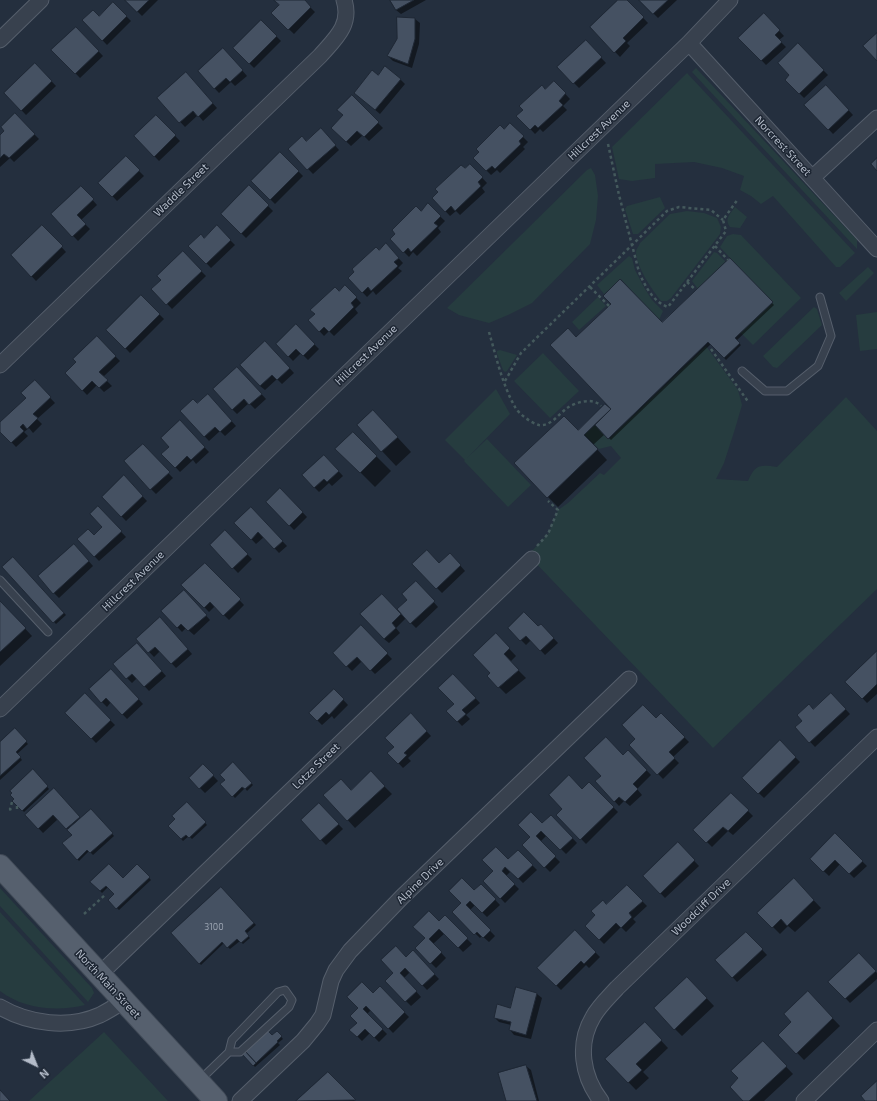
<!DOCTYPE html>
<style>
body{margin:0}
#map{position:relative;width:877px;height:1101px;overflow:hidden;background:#242f3e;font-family:"Exo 2",sans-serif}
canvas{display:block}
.north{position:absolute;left:16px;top:1045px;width:40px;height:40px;-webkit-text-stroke:3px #1d2633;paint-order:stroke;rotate:137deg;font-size:11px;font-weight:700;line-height:16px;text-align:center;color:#b4bcc9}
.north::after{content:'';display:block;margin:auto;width:14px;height:18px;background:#b4bcc9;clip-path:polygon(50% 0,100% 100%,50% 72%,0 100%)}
</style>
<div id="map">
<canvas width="877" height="1101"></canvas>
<div class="north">N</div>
</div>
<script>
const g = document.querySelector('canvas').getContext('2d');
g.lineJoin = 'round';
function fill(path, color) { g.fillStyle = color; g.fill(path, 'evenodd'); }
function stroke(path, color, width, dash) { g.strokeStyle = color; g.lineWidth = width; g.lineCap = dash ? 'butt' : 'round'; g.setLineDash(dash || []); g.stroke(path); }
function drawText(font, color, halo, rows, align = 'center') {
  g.font = font + ' "Exo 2",sans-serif'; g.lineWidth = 3; g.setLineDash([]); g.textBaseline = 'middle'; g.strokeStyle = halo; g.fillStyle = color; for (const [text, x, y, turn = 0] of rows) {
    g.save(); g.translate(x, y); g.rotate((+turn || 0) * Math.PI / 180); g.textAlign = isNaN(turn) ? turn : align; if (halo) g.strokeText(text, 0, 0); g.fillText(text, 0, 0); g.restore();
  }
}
const green = new Path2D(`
 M696,68L857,240V249L692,72Z
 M687,73L855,253L840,267H836L773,196L761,204L751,196L740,190L744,176L722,168L694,162L655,164V178L632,181L619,179L612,147Z
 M591,168L595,175L598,196L596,220L590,244L532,303L508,315L489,323L459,315L447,308L587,170Z
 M660,197L665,208L638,234H633L625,209L627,206Z
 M735,207L747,217L740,228L730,227C724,219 730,214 735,207Z
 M687,211L704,213L717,218L721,227L720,234L671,298L667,301H661C652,290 636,266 636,252C636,249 639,246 640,243L670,214Z
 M733,234L741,235L801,298L753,345L741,333L731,341L690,296L698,289L692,281L714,252L717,253L726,262L730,258L720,247L727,236Z
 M629,256L632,258L635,270L645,289L652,300L663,311L659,320L621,279L604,294L597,285Z
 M868,267L874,273L846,301L839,293Z
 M598,297L606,306L579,330L572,322Z
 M814,307L817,309L822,325L777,368L773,367L763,356Z
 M877,312V349L860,351L856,315Z
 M706,346L738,390L742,405L735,429L724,463L716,479L748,481C755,465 759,464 777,467L846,397L877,431V589L713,748L528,555L548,534L558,510L568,503L600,473L604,475L621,458L611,446L599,449L584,434L595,425L609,439Z
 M500,350L517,355L507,371L505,372L503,370L497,354V351Z
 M543,353L579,391L550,418L514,381Z
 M496,389L510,414L467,458L487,439L531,485L508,507L464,461L465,460L445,440Z
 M0,888L92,988L94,993L88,1002L0,906Z
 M0,912L85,1005C58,1012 23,1009 0,991Z
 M104,1032L168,1101H29Z`);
const shadow = new Path2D(`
 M126,0H158L142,16Z
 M275,0H303L315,12L294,34L272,13L280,5Z
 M391,0H426L401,14L396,10Z
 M619,0H626L648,23L627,43L630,46L620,57L591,27Z
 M640,0H677L658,18Z
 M113,3L131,21L107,45L83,20L99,17Z
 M764,15L784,36L779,40L786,47L766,65L740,38Z
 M415,19L420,23L419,44L412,68L393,61L388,56Z
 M261,21L281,41L254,68L234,48Z
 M76,28L103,56L80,78L53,50Z
 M586,42L606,63L579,88L558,67Z
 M798,45L828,75L804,98L786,80L791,75Z
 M228,54L247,76L235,86L231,82L219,93L199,72Z
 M35,64L56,86L26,115L5,93Z
 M378,76L400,79L405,84L380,114L360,97Z
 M190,78L217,108L203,121L198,115L185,127L158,98Z
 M554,82L570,99L563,106L567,110L543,132L540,129L535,134L518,116Z
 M826,86L853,115L833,134L806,105Z
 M352,97L383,128L369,141L363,135L351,146L332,128L344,116Z
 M15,115L39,139L14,162L10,158L0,167V136L6,131Z
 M156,116L180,141L159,161L135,136Z
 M510,124L528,142L523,147L525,149L500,173L497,170L491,175L474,158Z
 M325,134L339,150L313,174L289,149Z
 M280,153L303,176L275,204L252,181Z
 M126,158L144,176L117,201L100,183Z
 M470,165L487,183L482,188L485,192L460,215L456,211L450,216L433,198Z
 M81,187L97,205L81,220L90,229L78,241L52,214Z
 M249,187L273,211L246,238L222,214Z
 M428,205L445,221L438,228L441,232L417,256L413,252L409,257L391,239Z
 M42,226L66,252L36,281L12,255Z
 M217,227L235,245L211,268L190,246L204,239Z
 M390,249L403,263L398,268L402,271L376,295L373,291L367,297L349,278L379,251Z
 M183,253L206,276L172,309L153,289L162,280Z
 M730,259L774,305L736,341L741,345L726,360L711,344L611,440L605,434L593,445L607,460L558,507L548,497L578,431L605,405L612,412L613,411L576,338L662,324Z
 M345,286L361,303L355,309L358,313L334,336L329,331L324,336L310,321Z
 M141,296L164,319L130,353L108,330Z
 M296,326L319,349L308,360L301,353L293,361L277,344Z
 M97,338L120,361L103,377L112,386L104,392L97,385L87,395L66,373L77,362Z
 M270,347L294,373L282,384L277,379L265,390L260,386Z
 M242,373L266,399L255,409L249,403L237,414L232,409Z
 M35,382L55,403L37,419L42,424L33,433L29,428L24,432L28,436L16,447L0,430V424L27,398Z
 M212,400L236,426L225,436L220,431L209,441L181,411Z
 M180,422L209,452L196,464L193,460L180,472L163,454L170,447Z
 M387,426L411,452L396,466L382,451Z
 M353,433L391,471L375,487L337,449Z
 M142,446L173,478L156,494L151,489Z
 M329,461L343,476L332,486L329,483L319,492L303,476Z
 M124,477L147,501L126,521L103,497Z
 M280,489L307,517L294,530L267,502Z
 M98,508L126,537L99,561L78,539L94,536L104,527Z
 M251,509L287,546L279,553L264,537L256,544L236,523Z
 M225,532L252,559L238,573L211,545Z
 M79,550L93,566L59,598L54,593Z
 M450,554L465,571L442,593L413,564H439Z
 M13,558L66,615L56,624L3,567Z
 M205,564L244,605L229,620L215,606L209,612L183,585Z
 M416,582L438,607L416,628L406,618L396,628L400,633L389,643L384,639L397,611L408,600Z
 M188,596L210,620L194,635L186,628L182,632L162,611Z
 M0,602L32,636L0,666Z
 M165,623L192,654L176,668L160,651L154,657L137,639Z
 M541,625L558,643L545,655L531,640L526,645L509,628H538Z
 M361,627L392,659L375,674L362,661L352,671L334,653Z
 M496,635L516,656L510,662L526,678L506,694L499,687L491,673Z
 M142,649L166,676L149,691L137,678L132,683L127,678Z
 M877,652V694L867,703L847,682Z
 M116,675L143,704L127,719L111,702L107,707L90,690Z
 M453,675L480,703L466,715L470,719L462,726L448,711L455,704Z
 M334,690L348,705L334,719L332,716L322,725L310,713Z
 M85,695L115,725L96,743L67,713Z
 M836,699L850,714L815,747L796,727Z
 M661,714L689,742L673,757L679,763L663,779L630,745Z
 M411,715L431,736L408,758L411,761L403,768L389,753L395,747Z
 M15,730L28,744L17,754L22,760L0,780V744Z
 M780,742L800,762L764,798L743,778Z
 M628,751L651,775L637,789L642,795L630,806L624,801L619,806L596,781Z
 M233,764L253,785L247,791L245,788L235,798L222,784L226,780Z
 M203,765L218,781L205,793L190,778Z
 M33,771L49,789L24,812L14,801Z
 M378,780L392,794L355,828L325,795L351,791Z
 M589,783L618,812L586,844L558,815Z
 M58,794L81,819L91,810L114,836L93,855L89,851L79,861L64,844L73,835L58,819L43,833L26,815Z
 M731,794L753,816L733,835L728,831L712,847L695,830Z
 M187,803L207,825L192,839L189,836L183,841L169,826L177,819Z
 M319,804L343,829L326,845L302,820Z
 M551,816L577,843L566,854L547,835L540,842L560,862L550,872L523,845Z
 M835,835L867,866L854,878L840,864L829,876L811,859Z
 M678,844L699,866L665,898L644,876Z
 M518,851L537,870L523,883L511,871L506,876L519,889L505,903L484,881Z
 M137,865L151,880L119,910L109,900L115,894L108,887L102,893L92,882L123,879Z
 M481,885L500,905L487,917L475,905L470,910L495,936L489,942L482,936L480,938L453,912Z
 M627,886L647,906L633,919L636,922L626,932L621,927L604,944L586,926Z
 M801,887L821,908L795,932L788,926L780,934L759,913Z
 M221,888L256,925L246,934L250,938L243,944L240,941L230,949L224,943L201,965L172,933Z
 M445,917L472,944L463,952L445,933L433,944L446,958L436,968L416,948Z
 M575,932L600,957L589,968L586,965L561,990L539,968Z
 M746,933L767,955L737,982L717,960Z
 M413,952L439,979L427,990L410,972L404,978L421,997L411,1006L386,981Z
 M859,955L877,973V979L850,1003L830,982Z
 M694,985L714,1006L682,1036L675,1029Z
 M380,988L409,1017L393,1033L371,1010L367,1014L387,1034L379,1042L370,1033L362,1041L351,1030L358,1023L359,1008Z
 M516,988L537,994L542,998L531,1039L514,1035L510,1030L511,1025L499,1022L495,1018L511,1009Z
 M815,1000L840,1026L804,1060L780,1035Z
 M652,1031L668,1048L643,1072L649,1078L636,1090L606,1059Z
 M277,1032L283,1039L278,1043L280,1045L255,1067L244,1055Z
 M770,1050L793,1074L764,1101H744Z
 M526,1066L531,1070L539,1101H507Z
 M328,1073L355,1101H298Z`);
const building = new Path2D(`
 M125,0H149L137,12Z
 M274,0H305L311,7L288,30L271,13L279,5Z
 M390,0H414L396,10Z
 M618,0H627L644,17L623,38L626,41L614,53L590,27Z
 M639,0H668L653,14Z
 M113,2L127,16L102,41L82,20L93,10L99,16Z
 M764,13L780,30L775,35L782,42L761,61L738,38Z
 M397,17L415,18V39L408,64L387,56L397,39Z
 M261,20L277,36L249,64L233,48Z
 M76,27L99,51L75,74L51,50Z
 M877,33V61L863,46Z
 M586,40L602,57L573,84L557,67Z
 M798,43L824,70L799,94L785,80L789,75L778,63Z
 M223,48L243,70L230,82L226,78L214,89L198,71Z
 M35,63L52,81L21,111L4,93Z
 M385,66L401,79L375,110L354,93L372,70L378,75Z
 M186,72L213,103L198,117L193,111L179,123L157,98Z
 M554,81L566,93L559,101L563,105L538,128L535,125L530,130L516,116L523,110L519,106L542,85L545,89Z
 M826,85L849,110L828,130L804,105Z
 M352,95L379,122L364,137L357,131L346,142L331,128L343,115L337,110Z
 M15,113L35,134L9,158L4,154L0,158V135L4,131L1,127Z
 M156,115L176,135L154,157L134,136Z
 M510,123L524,136L519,141L521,144L495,169L492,166L486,171L473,158L479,152L476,149L500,125L504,129Z
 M321,128L336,145L307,170L288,149L302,136L306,141Z
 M280,152L299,171L270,200L251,181Z
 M126,156L140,170L112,197L98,183Z
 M877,158V171L871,164Z
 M470,164L483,177L478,182L481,186L455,211L451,206L445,212L432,198L438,192L435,189L461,165L465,168Z
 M249,185L269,205L241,234L221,214Z
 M81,186L94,199L77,215L86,224L72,237L51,214Z
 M428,203L441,216L434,223L438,226L411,252L408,248L403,253L390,239L395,234L392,230L416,206L421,211Z
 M42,225L63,246L31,277L11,255Z
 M217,225L231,240L206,264L188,246L201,234L204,238Z
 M386,243L399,258L394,262L398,266L371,291L368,287L362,293L348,278L354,272L352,269L376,247L379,250Z
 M183,251L202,271L166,305L151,289L161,280L157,276Z
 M730,258L773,302L735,338L740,343L724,358L708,342L608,439L595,425L611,409L550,345L568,328L576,337L611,304L603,296L620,279L662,322Z
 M345,285L357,297L351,303L354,307L329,332L324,327L319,332L308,320L315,314L310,310L335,287L339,291Z
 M141,295L160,314L125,349L106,330Z
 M296,324L315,344L303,356L296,349L288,357L276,344Z
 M97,336L116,356L99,372L108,380L99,388L92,381L82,391L65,373L76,362L73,359Z
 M265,341L290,368L277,380L272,375L260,386L240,365Z
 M237,367L262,394L249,405L244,399L232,410L213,389Z
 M35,380L51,397L33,414L38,418L27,429L23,424L20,427L24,431L11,443L0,432V422L26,398L21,393Z
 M208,394L232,421L220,432L215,427L204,437L180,411L193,399L197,403Z
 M605,404L611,409L584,435L598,449L547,498L514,463L564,416L578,430Z
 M373,410L398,437L381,452L357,425Z
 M180,420L205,447L191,460L187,456L175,468L161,454L169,447L161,438Z
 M353,432L377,456L360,473L335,449Z
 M143,444L170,472L150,490L124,461Z
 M324,455L339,471L327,482L324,479L314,488L302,475Z
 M124,475L143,496L121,517L102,497Z
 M280,488L303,512L289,526L266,502Z
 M98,506L122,531L94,557L77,539L88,529L94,535L102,527L90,514Z
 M251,507L283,541L274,549L258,532L251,540L234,523Z
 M225,530L248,554L232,569L210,545Z
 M74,544L89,561L53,594L38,576Z
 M427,550L439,563L450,553L461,565L436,589L412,564Z
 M13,557L64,613L53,623L2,567Z
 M205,563L241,599L223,616L210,602L204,608L181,585Z
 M416,581L435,601L410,624L397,609L407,600L402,594Z
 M184,590L207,615L188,631L181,624L177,628L161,611Z
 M382,594L401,614L392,623L396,628L384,639L360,614Z
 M0,601L26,628L0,652Z
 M524,612L538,626L541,624L554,638L540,651L526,636L520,641L508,628Z
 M160,617L188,649L171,664L155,647L148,653L136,639Z
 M361,625L388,653L370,671L357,657L346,667L333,653Z
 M496,633L510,648L504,654L519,670L498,688L487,676L490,673L473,655Z
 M137,643L162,671L144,687L132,674L126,679L113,664Z
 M877,651V684L862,699L845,682Z
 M111,669L139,699L122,715L106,698L101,703L89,689Z
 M453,674L476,698L462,710L466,714L457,722L446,711L454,704L438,688Z
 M334,689L344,699L329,715L326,712L317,721L309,713Z
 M85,693L111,720L91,739L65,713Z
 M831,693L846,709L809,743L795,727L802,721L797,715L809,704L813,709Z
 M643,705L656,718L661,713L685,737L669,752L675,758L657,775L629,745L635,739L622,725Z
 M411,713L427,731L404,753L407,755L398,764L387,753L394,747L385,738Z
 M15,728L27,741L16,752L21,757L0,776V742Z
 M606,737L623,755L628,750L647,770L633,784L638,789L625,802L619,797L614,802L595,781L601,776L584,758Z
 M780,740L796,757L758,794L742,778Z
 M233,762L252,783L245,789L242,787L232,797L220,784L225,780L220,775Z
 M203,764L214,775L199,789L189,778Z
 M33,769L48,786L22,811L12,801L14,799L10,795L12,793L10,791Z
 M371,771L385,786L347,821L323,795L341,779L351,790Z
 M569,775L582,789L589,782L614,807L580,840L556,815L562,809L549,795Z
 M54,788L80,817L66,829L53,815L38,829L25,815Z
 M731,793L749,810L728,831L723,827L706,843L693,830Z
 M187,802L206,822L189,838L186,835L181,839L168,826L175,819L172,816Z
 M319,803L339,824L320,841L301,820Z
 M91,809L113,833L90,853L87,850L77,860L62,843L72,835L67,830Z
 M531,812L542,823L551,815L573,838L560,850L541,831L536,836L556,856L544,868L522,845L530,837L518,825Z
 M835,833L863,861L849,874L835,860L823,872L810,859Z
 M678,842L695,860L660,894L643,876Z
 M496,847L508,859L518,850L533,865L518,879L505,867L502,871L515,884L500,899L483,881L493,871L482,860Z
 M109,864L123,878L137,864L150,877L116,909L108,900L114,894L106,886L100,891L90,882Z
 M462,878L474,890L481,884L496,899L482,913L470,901L466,905L491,930L483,938L477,932L474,935L452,912L461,903L449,891Z
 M794,878L814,900L787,926L781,919L772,928L757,913Z
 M627,885L643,901L629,913L632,917L621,928L616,923L599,940L585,926L595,915L591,911L603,900L606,904Z
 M221,887L254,923L245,931L249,936L241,943L237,939L227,948L222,942L199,964L171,933Z
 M429,911L439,921L445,915L468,938L458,948L439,929L429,939L442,952L430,964L415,948L425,938L413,927Z
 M575,930L596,952L584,964L581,961L556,986L537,968Z
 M746,932L763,949L732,978L715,960Z
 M396,946L406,957L413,950L435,974L422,986L405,968L400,973L417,991L405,1002L385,981L393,973L381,960Z
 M859,953L876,971L845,999L828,982Z
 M687,977L707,998L674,1030L654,1008Z
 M362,982L373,993L380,986L405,1012L388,1029L366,1006L363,1009L383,1029L374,1038L365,1029L357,1037L349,1030L357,1023L350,1016L358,1008L347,997Z
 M516,987L537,993L526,1035L509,1030L511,1022L494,1018L497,1004L510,1008Z
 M808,991L833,1018L796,1054L778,1035L791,1022L784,1014Z
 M645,1022L662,1040L636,1064L642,1070L628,1083L605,1059Z
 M268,1031L272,1035L277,1031L282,1036L277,1041L278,1042L256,1063L246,1052Z
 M763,1041L787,1066L749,1101H743L730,1087L738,1078L731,1071Z
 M246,1052L256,1063L253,1066L243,1055Z
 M526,1065L537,1101H506L498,1073Z
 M328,1072L356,1100L296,1101Z
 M877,1081V1101H865L861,1096Z
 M0,1090L10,1101H0Z`);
const path = new Path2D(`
 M608,144L619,195L639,272C645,286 653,302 668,307L726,231L723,220L738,199
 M715,246L728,260
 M687,282L696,290
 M590,287L609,306
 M489,332C496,356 502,384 515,407C519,414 531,423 539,425C550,427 559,414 567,408C576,402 593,397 601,406
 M711,349L749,403
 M505,381L521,353L667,211L679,207L711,210L723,220
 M537,546L548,534L558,510L548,501
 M12,802L10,809L12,813
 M17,809V806
 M84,914L105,895`);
const service = new Path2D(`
 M742,371L765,391H787L818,366L831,336L820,297
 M0,580L48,632
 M200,1080L229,1052L232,1040L278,992L285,990L292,1000L289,1007L240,1052H229`);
const minor = new Path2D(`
 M0,40L41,0
 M689,43L877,249
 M812,178L877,118
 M0,365L320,56C335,39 352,25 344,0
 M0,709L689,43L730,0
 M100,974L532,559
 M0,1007C29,1024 69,1029 100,1015C108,1011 116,1006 124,1001
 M240,1101L303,1041L317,1024L323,1015L331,981L336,970L350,951L402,897L629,679
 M601,1101C582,1076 577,1044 593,1017C599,1006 609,997 617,988L877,737
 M804,1101L877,1030`);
const primary = new Path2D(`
 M0,866L216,1101`);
const numberNames = [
 ["3100",214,927]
];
const streetNames = [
 ["Hillcrest Avenue",599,130,-44],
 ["Norcrest Street",783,146,47],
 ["Waddle Street",181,190,-44],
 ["Hillcrest Avenue",366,355,-44],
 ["Hillcrest Avenue",133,581,-44],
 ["Lotze Street",316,766,-44],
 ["Alpine Drive",420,881,-44],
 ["Woodcliff Drive",701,907,-44],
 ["North Main Street",108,984,47]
];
fill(green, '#263c3f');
fill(shadow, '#0007');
fill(building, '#455162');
stroke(building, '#1f2835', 1);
stroke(service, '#565f6c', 9);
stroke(minor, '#565f6c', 17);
stroke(primary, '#414a57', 24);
stroke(path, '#44595c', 2.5, [3, 3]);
stroke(service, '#38414e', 7);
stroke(minor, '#38414e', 15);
stroke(primary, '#56606e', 22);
drawText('9px', '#98a1af', null, numberNames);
drawText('11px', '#b4bcc9', '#1d2633', streetNames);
</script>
